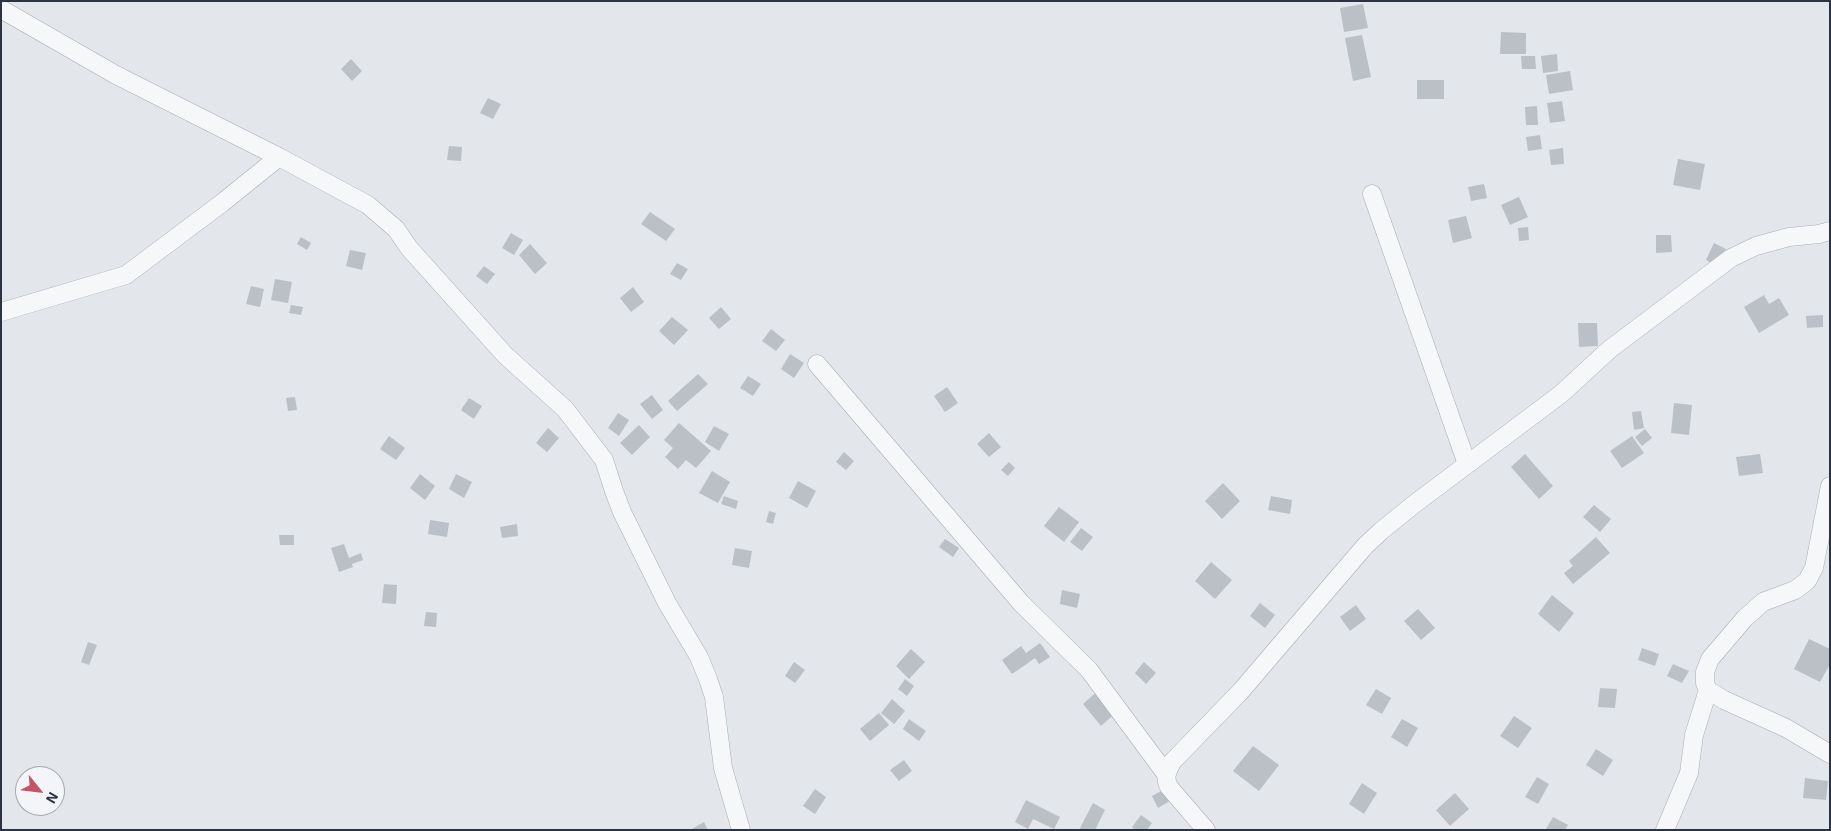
<!DOCTYPE html>
<style>
body{margin:0}
#map{position:relative;width:1831px;height:831px;overflow:hidden;background:#e3e6ea;font-family:"Exo 2",sans-serif}
canvas{display:block}
.frame{position:absolute;inset:0;border:2px solid #2d3441;pointer-events:none}
.north{position:absolute;left:15px;top:766px;width:50px;height:50px;box-sizing:border-box;background:#f3f5f8;border:1px solid #a4a8af;border-radius:50%;rotate:119deg;font-size:14px;font-weight:700;line-height:20px;text-align:center;color:#2d3441}
.north::after{content:'';display:block;margin:auto;width:18px;height:22px;background:#c35567;clip-path:polygon(50% 0,100% 100%,50% 72%,0 100%)}
</style>
<div id="map">
<canvas width="1831" height="831"></canvas>
<div class="frame"></div>
<div class="north">N</div>
</div>
<script>
const g = document.querySelector('canvas').getContext('2d');
g.lineJoin = 'round';
function fill(path, color) { g.fillStyle = color; g.fill(path, 'evenodd'); }
function stroke(path, color, width, dash) { g.strokeStyle = color; g.lineWidth = width; g.lineCap = dash ? 'butt' : 'round'; g.setLineDash(dash || []); g.stroke(path); }
const building = new Path2D(`
 M1363,4L1368,28L1344,32L1340,8Z
 M1501,32L1526,33V54H1500Z
 M1362,35L1371,77L1353,81L1345,38Z
 M1557,54L1558,71L1543,73L1541,56Z
 M1521,56H1535L1536,69H1522Z
 M351,59L362,71L352,81L341,69Z
 M1570,71L1573,90L1549,94L1546,75Z
 M1417,80H1444V99H1417Z
 M488,98L501,104L493,119L480,113Z
 M1562,101L1565,121L1550,123L1547,103Z
 M1537,106L1538,125H1526L1525,107Z
 M1540,135L1542,149L1528,151L1526,137Z
 M449,146L462,147L461,161L447,160Z
 M1563,148L1564,164L1551,165L1549,150Z
 M1678,159L1705,164L1700,190L1673,185Z
 M1484,184L1487,198L1471,201L1468,187Z
 M1519,197L1528,217L1510,225L1501,205Z
 M650,212L675,229L666,241L641,224Z
 M1466,216L1472,238L1453,243L1448,220Z
 M1528,227L1529,240L1519,241L1518,228Z
 M511,233L523,240L514,255L502,248Z
 M1656,235H1671L1672,252L1656,253Z
 M301,237L311,243L307,250L297,244Z
 M1714,243L1726,249L1717,266L1706,260Z
 M530,244L547,263L535,274L519,255Z
 M350,250L366,253L362,270L346,266Z
 M677,263L688,269L681,280L670,274Z
 M484,266L495,274L487,284L476,276Z
 M275,279L292,282L288,303L271,300Z
 M251,286L264,289L260,307L246,304Z
 M633,287L644,302L631,312L620,298Z
 M1764,295L1769,304L1779,298L1789,315L1759,333L1744,307Z
 M291,305L303,307L301,315L289,313Z
 M721,307L731,319L719,329L709,318Z
 M1823,315V327L1807,328L1806,316Z
 M672,317L688,330L674,345L659,331Z
 M1578,323H1597L1598,346L1579,347Z
 M771,329L785,340L776,351L762,341Z
 M790,354L804,363L794,378L781,369Z
 M698,374L708,384L677,411L668,401Z
 M748,376L761,384L753,396L740,388Z
 M947,387L958,403L945,412L934,396Z
 M652,395L663,410L652,419L640,404Z
 M295,397L297,410L288,411L286,398Z
 M469,398L482,406L474,419L461,410Z
 M1674,403L1692,405L1689,435L1671,433Z
 M1641,411L1644,428L1634,430L1632,412Z
 M618,413L629,420L619,436L608,428Z
 M679,423L711,451L696,468L686,460L678,469L665,457L673,448L664,440Z
 M639,425L650,437L632,455L620,443Z
 M714,426L729,434L719,451L705,442Z
 M548,428L559,438L547,452L536,443Z
 M1645,429L1652,438L1642,446L1635,437Z
 M989,433L1001,447L989,457L977,444Z
 M389,436L405,448L396,460L380,449Z
 M1632,436L1644,453L1622,468L1610,451Z
 M844,452L854,461L846,470L836,462Z
 M1525,454L1553,486L1539,499L1511,467Z
 M1760,454L1763,473L1739,476L1736,457Z
 M1009,462L1015,468L1008,476L1001,470Z
 M712,471L730,482L718,503L699,493Z
 M420,474L435,486L425,500L410,488Z
 M456,474L472,482L464,498L449,489Z
 M798,481L816,491L807,508L789,498Z
 M1223,483L1240,501L1222,519L1205,501Z
 M724,496L738,501L736,509L721,504Z
 M1271,496L1292,500L1290,514L1268,510Z
 M1594,505L1611,519L1600,532L1583,517Z
 M1059,507L1079,522L1064,542L1044,526Z
 M769,511L776,513L773,524L766,522Z
 M430,520L449,523L447,537L428,534Z
 M517,524L518,536L502,538L500,527Z
 M1081,528L1093,537L1082,551L1070,542Z
 M279,535H294V545H280Z
 M1596,537L1610,553L1573,584L1564,573L1573,566L1569,561Z
 M945,539L959,548L953,557L939,547Z
 M344,544L349,558L361,553L363,560L352,564L353,567L339,572L331,548Z
 M735,548L752,551L749,568L732,565Z
 M1211,562L1232,580L1215,599L1195,581Z
 M384,584L397,585L396,604L382,603Z
 M1062,590L1080,594L1077,608L1060,604Z
 M1552,595L1574,613L1559,632L1538,614Z
 M1260,603L1275,615L1265,628L1250,616Z
 M1356,605L1366,619L1350,631L1340,617Z
 M1418,609L1435,628L1421,640L1404,621Z
 M426,612L437,613L436,627L424,626Z
 M1809,639L1830,649V664L1820,682L1794,669Z
 M88,642L97,645L89,665L81,662Z
 M1040,643L1050,657L1039,664L1035,658L1012,674L1002,660L1021,646L1026,653Z
 M1642,648L1659,654L1655,666L1638,660Z
 M911,649L925,662L909,679L896,666Z
 M794,662L805,670L795,683L785,676Z
 M1144,662L1156,673L1146,684L1135,673Z
 M1673,664L1689,671L1682,683L1667,676Z
 M905,679L914,686L907,696L898,689Z
 M1600,688L1617,689L1615,708L1598,707Z
 M1100,689L1119,710L1101,726L1083,704Z
 M1376,689L1391,698L1382,714L1366,705Z
 M892,699L905,711L894,724L881,713Z
 M879,713L889,725L870,741L860,729Z
 M1514,716L1532,728L1518,748L1500,736Z
 M909,719L926,731L919,741L903,729Z
 M1402,719L1418,728L1407,747L1391,737Z
 M1253,746L1279,765L1259,791L1233,771Z
 M1596,749L1613,760L1603,776L1586,765Z
 M904,760L912,771L899,781L890,770Z
 M1537,777L1549,784L1538,804L1525,797Z
 M1805,778L1828,781L1826,800L1803,798Z
 M1362,783L1377,793L1364,814L1349,804Z
 M1167,788L1173,799L1158,808L1152,796Z
 M815,789L826,797L815,814L803,806Z
 M1455,793L1469,809L1450,826L1436,810Z
 M1026,800L1060,817L1054,829L1033,819L1028,829L1015,822Z
 M1093,803L1105,810L1095,830H1079Z
 M1141,815L1152,823L1147,830H1135L1132,827Z
 M1553,817L1568,825L1565,830L1546,829Z
 M704,822L708,830H690Z`);
const minor = new Path2D(`
 M1,9L116,75L279,157L368,205L396,229L409,248L505,355L565,409L604,460L614,491L622,512L667,603L699,657L708,679L714,697L723,768L741,830
 M1372,194L1467,464
 M1,312L126,275L222,203L279,157
 M817,364L1021,603L1089,670L1166,774
 M1708,690L1724,700L1786,728L1830,754
 M1206,830L1169,787C1164,777 1167,772 1172,762L1240,692L1365,546L1381,531L1413,505L1561,394L1610,349L1731,258L1756,246L1789,237L1819,234L1830,231
 M1665,830L1689,773L1694,735L1708,690L1705,683V672L1710,659L1745,618L1763,602L1795,590L1807,581L1814,568L1830,486`);
fill(building, '#bbc0c7');
stroke(minor, '#a9adb4', 19);
stroke(minor, '#f6f7f9', 18);
</script>
